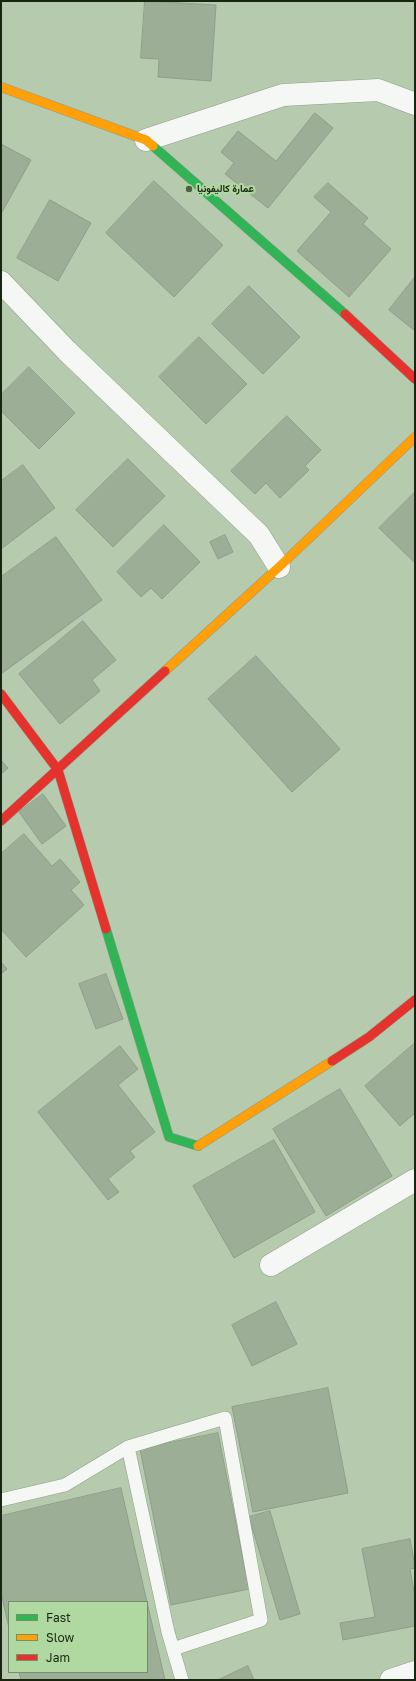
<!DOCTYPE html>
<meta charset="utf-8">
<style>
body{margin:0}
#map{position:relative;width:416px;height:1681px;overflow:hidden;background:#b6cbae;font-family:"Golos Text",sans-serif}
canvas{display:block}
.frame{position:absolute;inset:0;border:2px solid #182611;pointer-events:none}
.legend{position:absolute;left:8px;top:1601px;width:140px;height:72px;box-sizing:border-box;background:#b0d8a1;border:1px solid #739167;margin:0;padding:5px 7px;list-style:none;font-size:12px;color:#182611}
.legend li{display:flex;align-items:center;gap:8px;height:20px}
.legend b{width:20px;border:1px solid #739167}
</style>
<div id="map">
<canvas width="416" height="1681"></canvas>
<div class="frame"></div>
<ul class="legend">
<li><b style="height:5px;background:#30b455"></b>Fast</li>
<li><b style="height:5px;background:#ff9f0a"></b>Slow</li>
<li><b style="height:5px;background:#e5322d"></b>Jam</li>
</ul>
</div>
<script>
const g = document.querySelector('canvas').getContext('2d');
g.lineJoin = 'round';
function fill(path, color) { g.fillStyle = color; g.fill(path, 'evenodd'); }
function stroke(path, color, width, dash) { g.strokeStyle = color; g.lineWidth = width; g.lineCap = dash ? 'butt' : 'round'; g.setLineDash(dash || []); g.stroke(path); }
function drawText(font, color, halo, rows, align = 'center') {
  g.font = font + ' "Golos Text",Vazirmatn,sans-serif'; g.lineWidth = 4; g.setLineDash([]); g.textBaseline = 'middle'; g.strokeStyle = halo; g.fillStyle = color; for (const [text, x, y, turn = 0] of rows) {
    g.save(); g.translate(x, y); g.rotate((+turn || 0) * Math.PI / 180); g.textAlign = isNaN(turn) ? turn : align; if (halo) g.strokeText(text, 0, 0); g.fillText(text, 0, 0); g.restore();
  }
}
const building = new Path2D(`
 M145,1L216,5L211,81L158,77L159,59L141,58Z
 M315,113L333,128L268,208L225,174L234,163L221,152L238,131L276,161Z
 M1,144L31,160L1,214Z
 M154,181L223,245L174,297L106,233Z
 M328,183L368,218L363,224L391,249L349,297L297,251L331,212L314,197Z
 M50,200L91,223L58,281L17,258Z
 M415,277V331L389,310Z
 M249,286L300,337L263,374L212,324Z
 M199,337L247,384L206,424L159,377Z
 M29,367L75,413L39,449L1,411V395Z
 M287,416L321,450L305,466L309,470L280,498L266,483L255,494L231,471Z
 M128,459L165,496L113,547L76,510Z
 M23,465L55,508L1,549V481Z
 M415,492V563L379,528Z
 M164,525L200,562L162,599L151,588L141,597L117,572Z
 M225,535L233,552L218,559L210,542Z
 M56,537L102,600L1,674V577Z
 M83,621L116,660L92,680L100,691L60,724L19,674Z
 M256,656L340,749L292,792L208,699Z
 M1,760L8,768L1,774Z
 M43,794L66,826L42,844L19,812Z
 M24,834L52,866L60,859L80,882L71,890L84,905L26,957L1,929V854Z
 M1,962L7,969L1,974Z
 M106,974L123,1019L96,1029L79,984Z
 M415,1043V1113L400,1126L365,1086Z
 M120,1046L138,1069L118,1085L155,1132L130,1151L135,1157L108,1179L119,1192L108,1200L38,1112Z
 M340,1089L392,1176L326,1216L273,1129Z
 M274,1140L315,1212L234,1258L193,1186Z
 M276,1302L297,1344L252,1366L232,1325Z
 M328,1388L348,1493L253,1512L232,1407Z
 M218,1433L249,1589L171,1605L140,1449Z
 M121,1488L147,1602H9V1628L1,1593V1516Z
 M270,1511L300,1614L280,1620L249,1517Z
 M410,1539L415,1566V1568L410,1569L415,1597V1626L343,1640L340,1623L375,1617L362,1549Z
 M147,1602L165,1680H21L19,1672H147Z
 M248,1666L254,1680H218Z`);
const lane = new Path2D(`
 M128,1447L168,1632L182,1680
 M1,1500L65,1485L128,1447L225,1418L261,1620L173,1649`);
const street = new Path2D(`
 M146,140L283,95L378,90L415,104
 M1,282L67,351L259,535L279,567
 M271,1265L415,1180
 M391,1680L415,1672`);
const fast = new Path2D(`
 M153,146L345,314
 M106,929L169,1137L198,1146`);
const slow = new Path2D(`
 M1,87L146,140L153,146
 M165,671L279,567L415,437
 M198,1146L332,1061`);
const jam = new Path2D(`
 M345,314L415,379
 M1,694L58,770L106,929
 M1,821L165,671
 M332,1061L369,1037L415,1000`);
const markers = [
 [189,189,4,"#4f6048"]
];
const poiNames = [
 ["عمارة كاليفونيا",197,189]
];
fill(building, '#9dae97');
stroke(building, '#8e9e88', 1);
stroke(lane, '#8e9e88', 14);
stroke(street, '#8e9e88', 23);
stroke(fast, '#8e9e88', 10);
stroke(slow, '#8e9e88', 10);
stroke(jam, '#8e9e88', 10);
stroke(lane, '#f4f7f3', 13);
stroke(street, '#f4f7f3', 22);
stroke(fast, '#30b455', 9);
stroke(slow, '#ff9f0a', 9);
stroke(jam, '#e5322d', 9);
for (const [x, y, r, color] of markers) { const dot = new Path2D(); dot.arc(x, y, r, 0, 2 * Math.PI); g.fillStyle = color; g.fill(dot); stroke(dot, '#b0d8a1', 1.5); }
drawText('bold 10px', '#182611', '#b0d8a1', poiNames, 'left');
</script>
